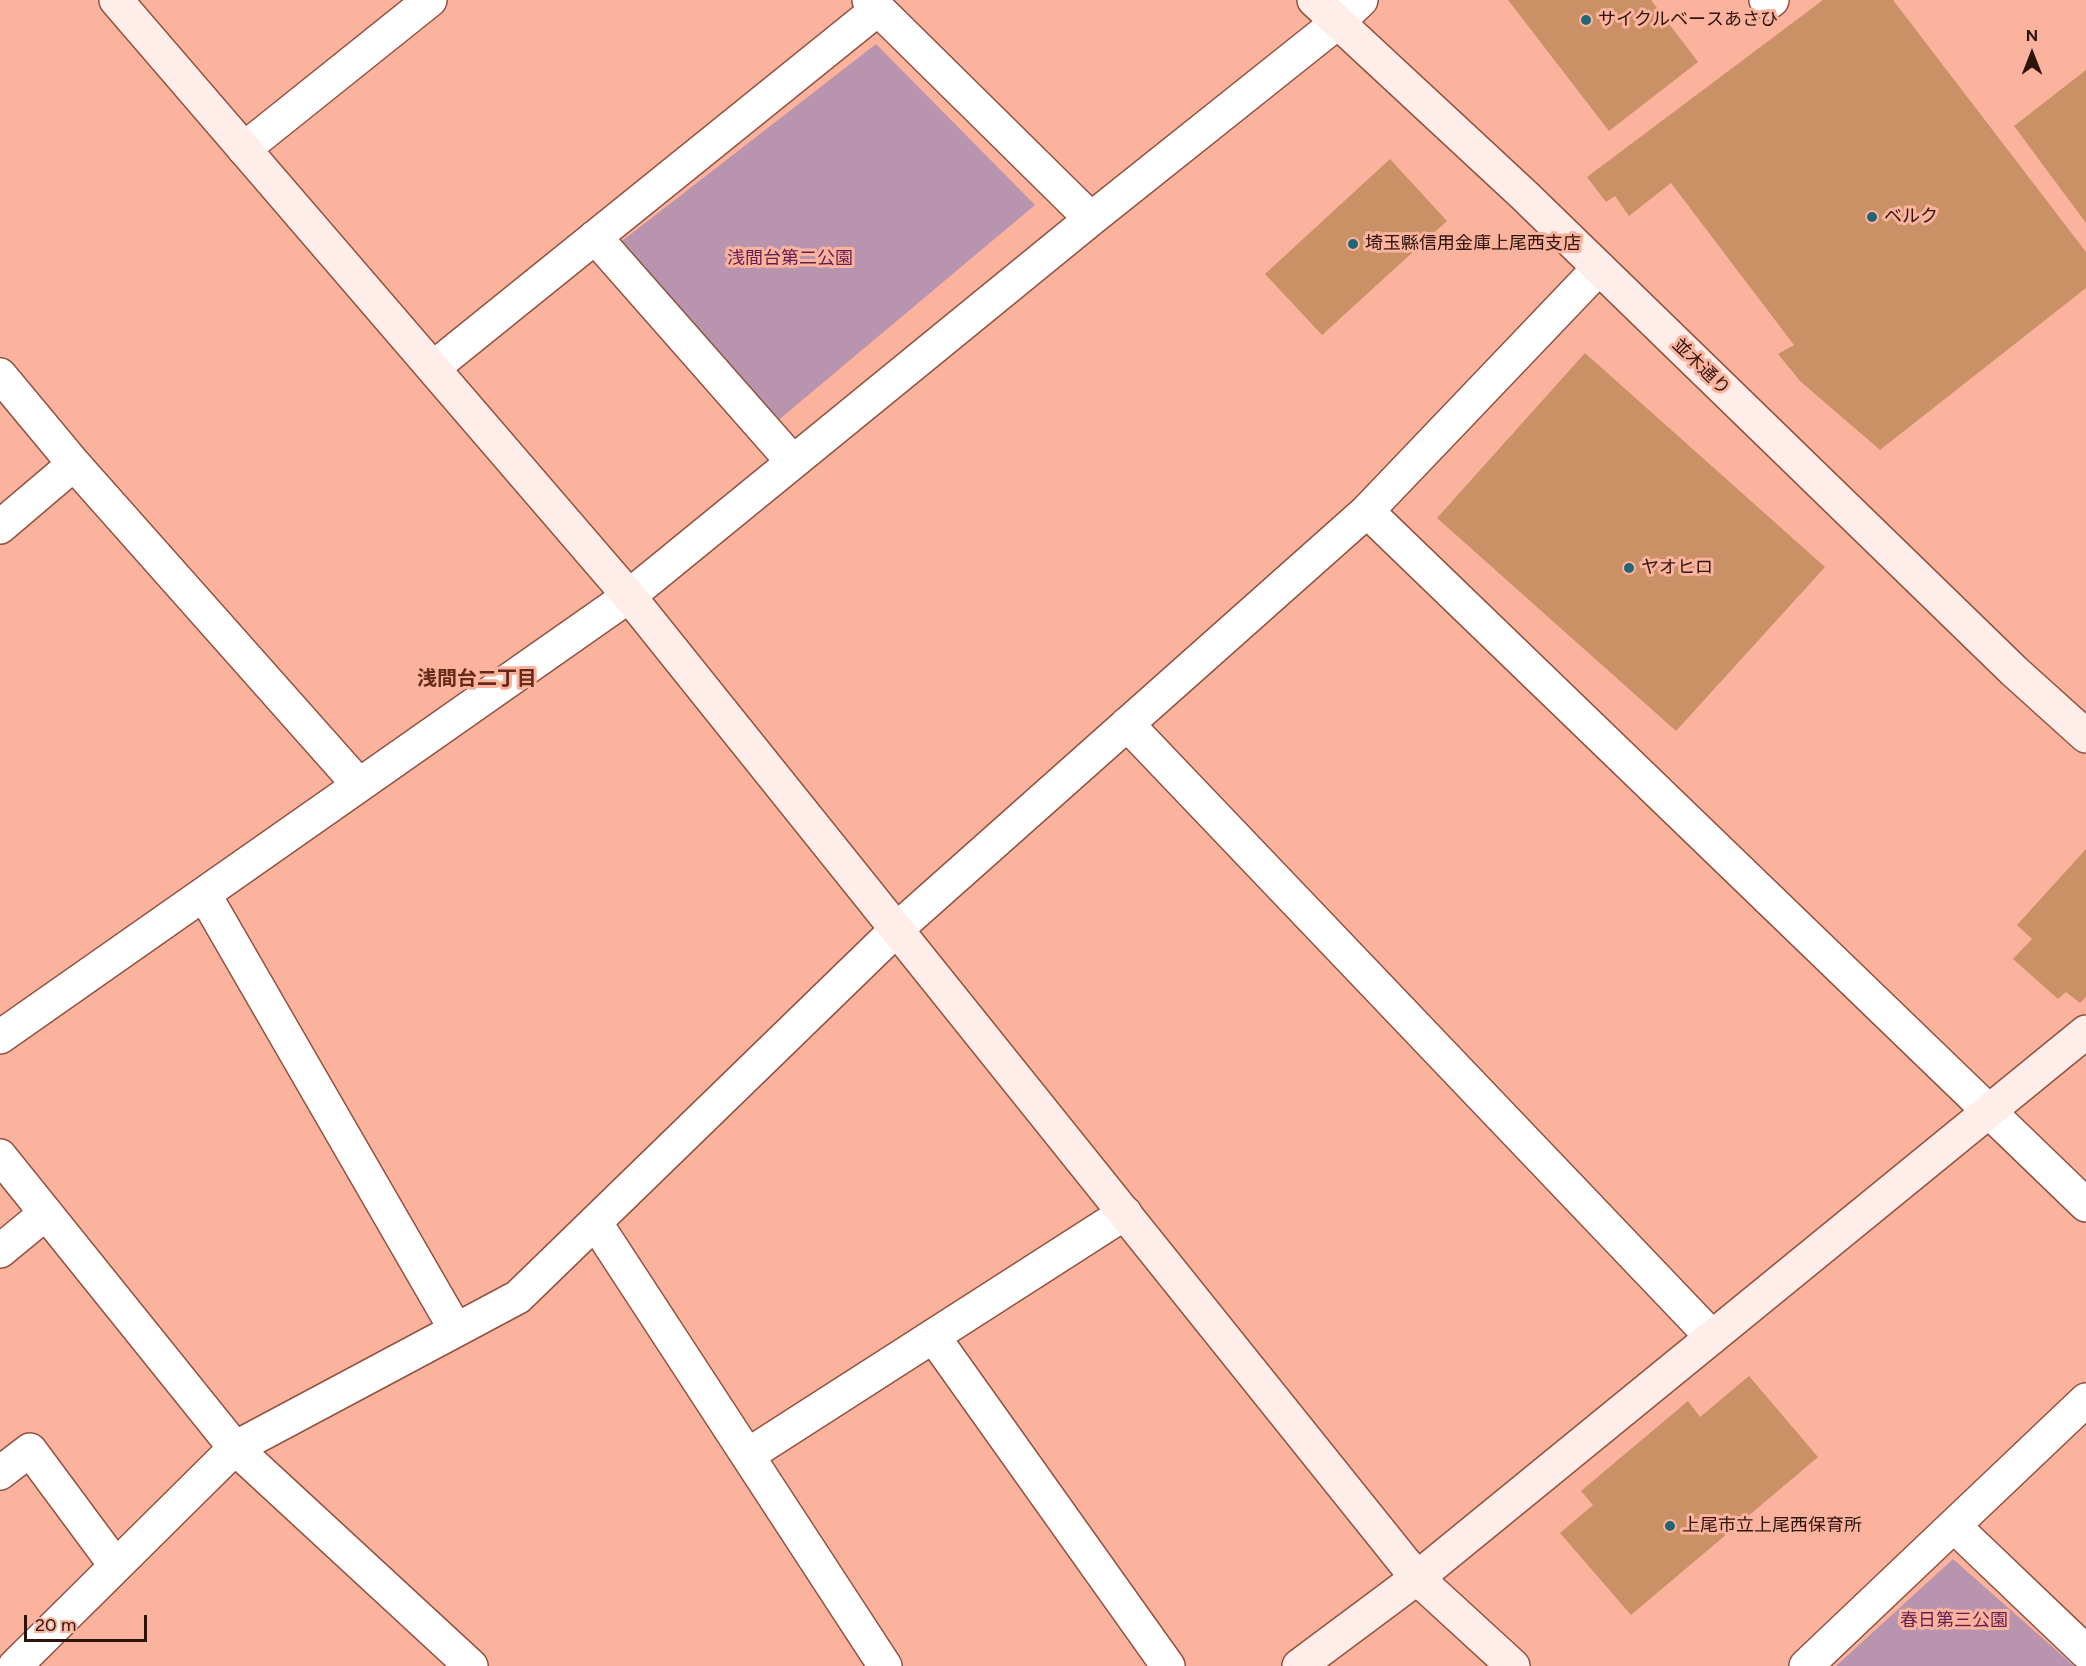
<!DOCTYPE html>
<meta charset="utf-8">
<style>
body{margin:0}
#map{position:relative;width:2086px;height:1666px;overflow:hidden;background:#fbb39e;font-family:Figtree,sans-serif}
canvas{display:block}
.north{position:absolute;left:2002px;top:24px;width:60px;height:60px;-webkit-text-stroke:4px #fbb39e;paint-order:stroke;rotate:0deg;font-size:16px;font-weight:700;line-height:24px;text-align:center;color:#2d130c}
.north::after{content:'';display:block;margin:auto;width:21px;height:27px;background:#2d130c;clip-path:polygon(50% 0,100% 100%,50% 72%,0 100%)}
.scale{position:absolute;left:24px;top:1615px;width:123px;height:27px;box-sizing:border-box;border:3px solid #2d130c;border-top:0;padding-left:8px;font-size:18px;line-height:21px;white-space:nowrap;color:#2d130c;-webkit-text-stroke:4px #fbb39e;paint-order:stroke}
</style>
<div id="map">
<canvas width="2086" height="1666"></canvas>
<div class="north">N</div>
<div class="scale">20 m</div>
</div>
<script>
const g = document.querySelector('canvas').getContext('2d');
g.lineJoin = 'round';
function fill(path, color) { g.fillStyle = color; g.fill(path, 'evenodd'); }
function stroke(path, color, width, dash) { g.strokeStyle = color; g.lineWidth = width; g.lineCap = dash ? 'butt' : 'round'; g.setLineDash(dash || []); g.stroke(path); }
function drawText(font, color, halo, rows, align = 'center') {
  g.font = font + ' Figtree,"Noto Sans JP",sans-serif'; g.lineWidth = 6; g.setLineDash([]); g.textBaseline = 'middle'; g.strokeStyle = halo; g.fillStyle = color; for (const [text, x, y, turn = 0] of rows) {
    g.save(); g.translate(x, y); g.rotate((+turn || 0) * Math.PI / 180); g.textAlign = isNaN(turn) ? turn : align; if (halo) g.strokeText(text, 0, 0); g.fillText(text, 0, 0); g.restore();
  }
}
const green = new Path2D(`
 M876,44L1035,205L775,423L618,244Z
 M1953,1559L2074,1666H1836Z`);
const building = new Path2D(`
 M1508,0H1651L1698,62L1609,131Z
 M1823,0H1893L2086,252V288L1880,450L1800,381L1778,354L1794,345L1671,183L1629,216L1615,196L1606,202L1587,177Z
 M2086,70V223L2014,126Z
 M1390,159L1447,221L1322,335L1265,274Z
 M1585,353L1825,567L1676,731L1437,518Z
 M2086,849V997L2080,1003L2066,992L2058,999L2013,959L2032,939L2017,925Z
 M1749,1376L1818,1457L1631,1615L1560,1533L1593,1505L1581,1491L1688,1401L1700,1417Z`);
const street = new Path2D(`
 M869,0L1091,219
 M1766,0L1768,3L1772,0
 M244,149L430,0
 M595,237L793,462
 M433,368L878,9
 M0,375L74,464L359,785
 M1367,511L2086,1205
 M0,527L74,464
 M1127,724L1712,1337
 M204,894L456,1330
 M0,1037L629,596L1091,219L1338,22L1361,0
 M0,1156L235,1448L471,1666
 M595,1222L885,1666
 M0,1251L46,1213
 M933,1336L1168,1666
 M748,1455L1125,1213
 M0,1473L30,1450L116,1566
 M1954,1526L2086,1652
 M15,1666L235,1448L518,1297L898,928L1367,511L1599,268
 M1806,1666L2086,1400`);
const secondary = new Path2D(`
 M116,0L629,596L1417,1578L1513,1666
 M1314,0L1524,195L2014,671L2086,736
 M1299,1666L1417,1578L2086,1032`);
const markers = [
 [1586,20,6,"#216676"],
 [1872,217,6,"#216676"],
 [1353,244,6,"#216676"],
 [1629,568,6,"#216676"],
 [1670,1526,6,"#216676"]
];
const poiNames = [
 ["サイクルベースあさひ",1598,20],
 ["ベルク",1884,217],
 ["埼玉縣信用金庫上尾西支店",1365,244],
 ["ヤオヒロ",1641,568],
 ["上尾市立上尾西保育所",1682,1526]
];
const parkNames = [
 ["浅間台第二公園",790,259],
 ["春日第三公園",1954,1621]
];
const streetNames = [
 ["並木通り",1701,367,44]
];
const neighbourhoodNames = [
 ["浅間台二丁目",477,679]
];
fill(green, '#b894ae');
fill(building, '#ca9167');
stroke(street, '#915240', 36);
stroke(secondary, '#915240', 36);
stroke(street, '#fff', 33);
stroke(secondary, '#feede8', 33);
for (const [x, y, r, color] of markers) { const dot = new Path2D(); dot.arc(x, y, r, 0, 2 * Math.PI); g.fillStyle = color; g.fill(dot); stroke(dot, '#fbb39e', 2); }
drawText('18px', '#2d130c', '#fbb39e', poiNames, 'left');
drawText('18px', '#621f54', '#fbb39e', parkNames);
drawText('18px', '#2d130c', '#fbb39e', streetNames);
drawText('bold 20px', '#652a19', '#fbb39e', neighbourhoodNames);
</script>
